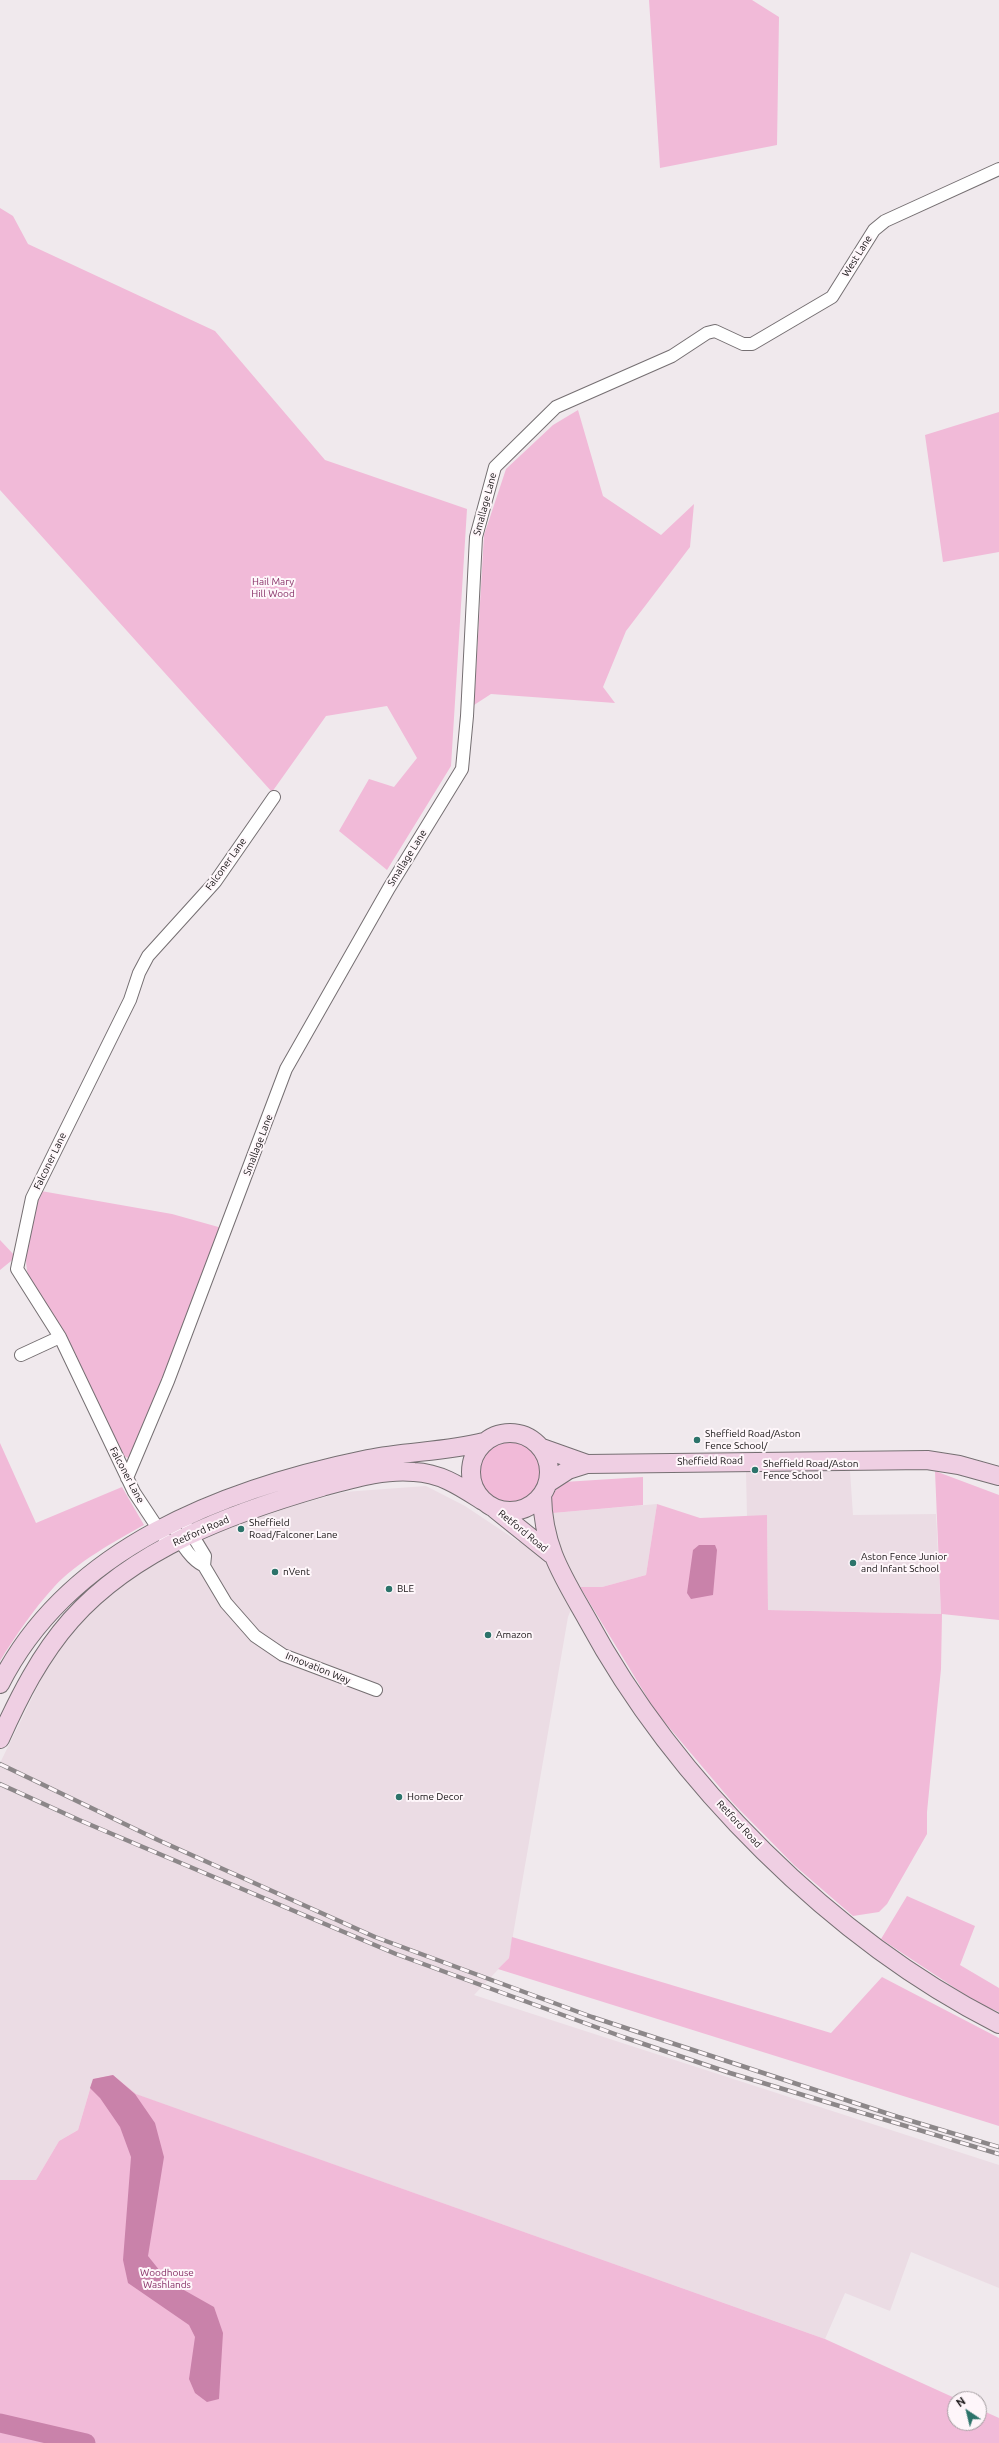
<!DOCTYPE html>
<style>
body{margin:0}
#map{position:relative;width:999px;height:2443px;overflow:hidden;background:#f0e9ed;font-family:Ubuntu,sans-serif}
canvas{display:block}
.north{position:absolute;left:947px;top:2391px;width:40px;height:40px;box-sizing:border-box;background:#fef6fa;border:1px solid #a19b9e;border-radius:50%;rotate:325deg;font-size:11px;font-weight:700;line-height:16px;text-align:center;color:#151213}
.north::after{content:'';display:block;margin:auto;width:14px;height:18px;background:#2c736a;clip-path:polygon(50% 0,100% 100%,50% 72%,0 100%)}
</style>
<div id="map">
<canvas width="999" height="2443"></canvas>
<div class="north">N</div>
</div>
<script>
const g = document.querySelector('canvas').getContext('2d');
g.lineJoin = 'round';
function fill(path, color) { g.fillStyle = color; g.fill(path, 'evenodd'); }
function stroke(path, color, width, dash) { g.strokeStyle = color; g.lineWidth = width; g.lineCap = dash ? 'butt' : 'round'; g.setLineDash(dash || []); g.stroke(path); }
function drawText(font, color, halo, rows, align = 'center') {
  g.font = font + ' Ubuntu,sans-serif'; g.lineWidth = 4; g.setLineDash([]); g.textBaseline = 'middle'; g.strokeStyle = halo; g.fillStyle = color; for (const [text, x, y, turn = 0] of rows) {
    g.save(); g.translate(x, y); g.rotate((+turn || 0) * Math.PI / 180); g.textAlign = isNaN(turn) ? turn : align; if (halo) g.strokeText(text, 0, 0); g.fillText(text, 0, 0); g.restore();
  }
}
const built = new Path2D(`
 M850,1471L853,1515L936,1514L941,1614L768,1610L767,1516H747L746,1472Z
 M426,1486L465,1506L519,1542L553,1513L657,1504L646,1575L602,1587H580L568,1617L509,1958L474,1995L999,2165V2288L911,2252L890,2311L845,2293L825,2339L135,2094L113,2075L93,2079L78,2130L59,2141L36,2180H0V1763L53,1655L87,1613L139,1572L198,1540L270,1512L344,1492Z`);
const green = new Path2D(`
 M649,0H752L779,17L777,145L660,168Z
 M0,208L13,216L28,244L215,331L325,460L467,509L451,766L387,870L339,831L369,779L394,787L417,758L387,706L326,716L272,792L0,490Z
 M578,410L603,496L661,535L694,504L690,547L626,631L603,687L615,703L491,694L474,705L484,535L506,469L553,425Z
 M999,412V552L943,562L925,435Z
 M41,1191L172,1214L222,1228L130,1459L124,1456L28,1275C22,1248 32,1217 41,1191Z
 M0,1240L16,1257L0,1270Z
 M480 1472a30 30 0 1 1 60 0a30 30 0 1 1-60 0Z
 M0,1443L36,1523L122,1487L144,1525C115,1541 77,1562 54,1587C33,1610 16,1635 0,1661Z
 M935,1471L999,1495V1620L942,1614L941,1669L927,1812V1834L887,1904L879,1912L853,1916L794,1865L733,1803L656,1712L580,1587H602L646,1575L657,1504L700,1518L767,1515L768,1610L941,1614Z
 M643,1477V1505L553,1513L551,1495L564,1482Z
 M907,1896L975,1926L960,1965L999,1988V2012L976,2002L881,1939Z
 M512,1937L831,2033L882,1977L999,2038V2126L498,1969L509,1958Z
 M113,2075L136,2094L825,2339L957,2399H955V2423H979V2409L999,2418V2443H0V2180H36L59,2141L78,2130L93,2079Z`);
const water = new Path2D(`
 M699,1545H715L717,1550L713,1595L691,1599L687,1593L693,1550Z
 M113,2075L135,2094L155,2123L164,2157L148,2256L168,2281L214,2307L223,2333L219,2399L207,2402L195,2393L189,2379L195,2337L189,2325L128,2283L123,2260L131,2157L120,2127L100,2098L90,2088L93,2079Z`);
const river = new Path2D(`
 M0,2423L86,2443`);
const street = new Path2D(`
 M21,1355L60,1337
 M127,1478L168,1381L286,1069L389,888L462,769L467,716L476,537L495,467L556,407L672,356L707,333L715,331L743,344H752L832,297L874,230L885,221L999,169
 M188,1528L205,1556L204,1566L226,1603L255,1636L283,1655L376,1690
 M177,1533C182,1546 192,1560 204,1566
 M169,1545L134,1492L60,1337L17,1269L32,1198L130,1000L139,973L148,956L215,882L274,797`);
const secondary = new Path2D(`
 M471 1472a39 39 0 1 1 78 0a39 39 0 1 1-78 0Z
 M542,1448L587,1464
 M548,1483L568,1470L587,1464L927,1460L959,1465L999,1476
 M542,1495C543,1547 562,1575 587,1619C675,1782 833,1940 999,2024
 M495,1509L551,1554
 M0,1684C69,1547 226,1488 368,1459C406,1451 446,1452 484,1442
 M0,1739C19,1697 40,1655 71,1620C135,1548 232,1513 322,1487C352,1479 384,1469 414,1472C441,1473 461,1487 483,1501`);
const rail = new Path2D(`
 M0,1764L158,1840L375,1937L592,2017L898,2117L999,2147
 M0,1784L79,1820L396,1954L623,2037L730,2073L999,2154`);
const markers = [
 [697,1440,4,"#2c736a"],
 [755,1470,4,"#2c736a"],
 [241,1529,4,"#2c736a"],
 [853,1563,4,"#2c736a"],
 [275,1572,4,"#2c736a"],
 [389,1589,4,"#2c736a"],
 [488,1635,4,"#2c736a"],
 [399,1797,4,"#2c736a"]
];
const streetNames = [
 ["West Lane",857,256,-58],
 ["Smallage Lane",485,504,-75],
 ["Smallage Lane",407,858,-58],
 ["Falconer Lane",226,864,-54],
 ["Smallage Lane",258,1145,-69],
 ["Falconer Lane",50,1161,-64],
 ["Sheffield Road",710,1461,-1],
 ["Falconer Lane",127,1475,62],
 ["Retford Road",201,1531,-24],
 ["Retford Road",523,1531,39],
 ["Innovation Way",318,1668,22],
 ["Retford Road",739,1824,47]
];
const parkNames = [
 ["Hail Mary",273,582],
 ["Hill Wood",273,594],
 ["Woodhouse",167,2273],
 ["Washlands",167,2285]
];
const poiNames = [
 ["Sheffield Road/Aston",705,1434],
 ["Fence School/",705,1446],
 ["Sheffield Road/Aston",763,1464],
 ["Fence School",763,1476],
 ["Sheffield",249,1523],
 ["Road/Falconer Lane",249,1535],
 ["Aston Fence Junior",861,1557],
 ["and Infant School",861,1569],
 ["nVent",283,1572],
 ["BLE",397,1589],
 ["Amazon",496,1635],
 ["Home Decor",407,1797]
];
fill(built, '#ebdce4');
fill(green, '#f1bad8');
fill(water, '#c982aa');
stroke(river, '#c982aa', 19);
stroke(street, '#756f72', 14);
stroke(secondary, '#756f72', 20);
stroke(street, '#fff', 12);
stroke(secondary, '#efcfe3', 18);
stroke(rail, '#8c8789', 4.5);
stroke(rail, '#fef6fa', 3, [9]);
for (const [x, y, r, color] of markers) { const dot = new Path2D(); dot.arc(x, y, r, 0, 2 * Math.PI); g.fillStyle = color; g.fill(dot); stroke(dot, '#fef6fa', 1.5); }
drawText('10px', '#151213', '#fef6fa', streetNames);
drawText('10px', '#873167', '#fef6fa', parkNames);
drawText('10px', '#151213', '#fef6fa', poiNames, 'left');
</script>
